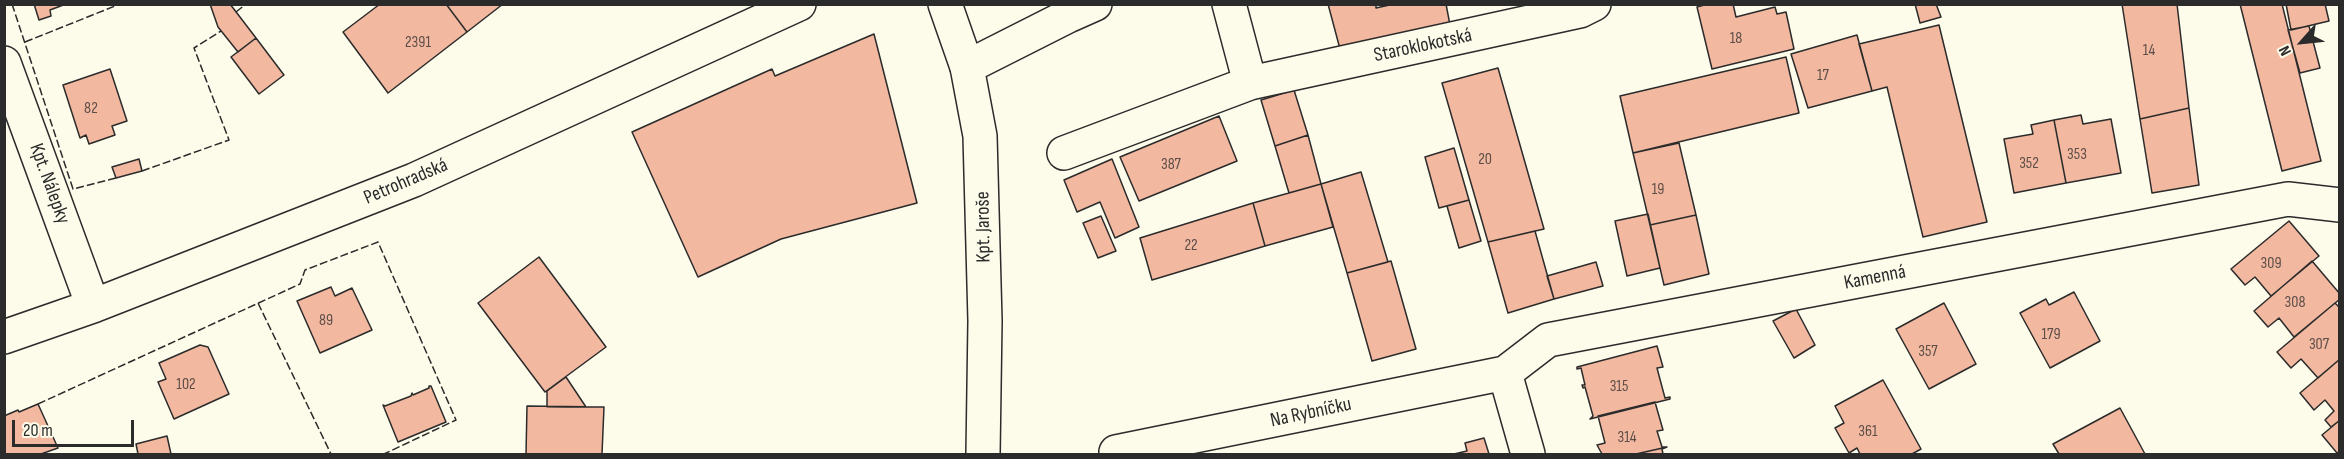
<!DOCTYPE html>
<meta charset="utf-8">
<style>
body{margin:0}
#map{position:relative;width:2344px;height:459px;overflow:hidden;background:#fdfbea;font-family:"Sofia Sans Condensed",sans-serif}
canvas{display:block}
.frame{position:absolute;inset:0;border:6px solid #2b2b2b;pointer-events:none}
.north{position:absolute;left:2272px;top:12px;width:60px;height:60px;-webkit-text-stroke:4px #fdfbea;paint-order:stroke;rotate:243deg;font-size:16px;font-weight:700;line-height:24px;text-align:center;color:#2b2b2b}
.north::after{content:'';display:block;margin:auto;width:21px;height:27px;background:#2b2b2b;clip-path:polygon(50% 0,100% 100%,50% 72%,0 100%)}
.scale{position:absolute;left:12px;top:420px;width:122px;height:27px;box-sizing:border-box;border:3px solid #2b2b2b;border-top:0;padding-left:8px;font-size:18px;line-height:21px;white-space:nowrap;color:#2b2b2b;-webkit-text-stroke:4px #fdfbea;paint-order:stroke}
</style>
<div id="map">
<canvas width="2344" height="459"></canvas>
<div class="frame"></div>
<div class="north">N</div>
<div class="scale">20 m</div>
</div>
<script>
const g = document.querySelector('canvas').getContext('2d');
g.lineJoin = 'round';
function fill(path, color) { g.fillStyle = color; g.fill(path, 'evenodd'); }
function stroke(path, color, width, dash) { g.strokeStyle = color; g.lineWidth = width; g.lineCap = dash ? 'butt' : 'round'; g.setLineDash(dash || []); g.stroke(path); }
function drawText(font, color, halo, rows, align = 'center') {
  g.font = font + ' "Sofia Sans Condensed",sans-serif'; g.lineWidth = 4.5; g.setLineDash([]); g.textBaseline = 'middle'; g.strokeStyle = halo; g.fillStyle = color; for (const [text, x, y, turn = 0] of rows) {
    g.save(); g.translate(x, y); g.rotate((+turn || 0) * Math.PI / 180); g.textAlign = isNaN(turn) ? turn : align; if (halo) g.strokeText(text, 0, 0); g.fillText(text, 0, 0); g.restore();
  }
}
const building = new Path2D(`
 M34,4H66L50,10L51,16L39,20Z
 M210,4H230L256,38L238,52L218,27Z
 M380,4H446L467,32L388,93L343,32Z
 M446,4H503L467,32Z
 M1328,4H1376V8L1394,4H1446L1450,25L1340,49Z
 M1708,4H1733L1736,17L1775,7L1777,14L1786,12L1794,49L1712,69L1697,7Z
 M1915,4H1936L1941,17L1920,23Z
 M2122,4H2177L2189,108L2140,119Z
 M2240,4H2282L2321,161L2282,171Z
 M2286,4H2325L2329,21L2291,30Z
 M1939,25L1987,222L1923,237L1887,87L1872,91L1859,44Z
 M2309,26L2320,68L2300,73L2288,30Z
 M874,34L917,203L781,239L698,277L632,132L772,69L775,76Z
 M1857,35L1872,91L1808,108L1791,54Z
 M256,38L284,75L259,94L231,57Z
 M1786,57L1799,113L1633,153L1620,96Z
 M1498,68L1544,229L1488,242L1442,83Z
 M110,69L127,121L112,126L115,135L89,144L86,135L80,138L63,85Z
 M1294,90L1308,135L1275,146L1261,100Z
 M2189,108L2199,185L2152,193L2140,119Z
 M2081,115L2083,124L2111,119L2121,173L2066,183L2054,120Z
 M1219,116L1237,161L1139,201L1120,157Z
 M2054,120L2066,183L2014,193L2004,139L2033,134L2031,125Z
 M1308,135L1321,184L1289,193L1275,146Z
 M1679,143L1696,215L1650,225L1633,153Z
 M1454,148L1469,200L1439,208L1425,157Z
 M139,159L142,171L116,178L112,167Z
 M1112,159L1139,227L1115,238L1100,202L1077,212L1064,180Z
 M1361,172L1388,262L1347,273L1321,184Z
 M1321,184L1333,227L1265,246L1253,203Z
 M1469,200L1481,241L1459,248L1447,206Z
 M1253,203L1265,246L1152,280L1140,238Z
 M1648,214L1660,268L1627,276L1615,221Z
 M1696,215L1709,274L1664,285L1650,225Z
 M1101,216L1116,251L1098,258L1083,223Z
 M2289,221L2319,256L2271,296L2255,277L2245,285L2231,269Z
 M1535,231L1554,299L1508,313L1488,242Z
 M539,257L606,347L545,392L478,303Z
 M1391,261L1416,349L1372,361L1347,273Z
 M2312,261L2340,294V299L2294,337L2279,318L2268,327L2254,311Z
 M1596,262L1603,286L1554,299L1547,276Z
 M331,287L335,296L352,288L372,330L320,353L297,301Z
 M2074,292L2100,341L2050,368L2020,313L2046,299L2049,305Z
 M1944,303L1976,364L1929,389L1896,329Z
 M2335,303L2340,308V359L2318,378L2301,359L2291,368L2277,352Z
 M1796,309L1815,345L1794,358L1773,321Z
 M200,345L208,347L229,394L174,419L158,382L166,379L159,363Z
 M1657,346L1663,367L1657,368L1665,398L1670,397V399L1590,419L1593,416L1585,387L1583,388L1582,385H1585L1581,368L1577,369V367Z
 M2340,359V420L2331,427L2325,420L2334,411L2325,400L2314,410L2300,393Z
 M566,377L586,407H547V391Z
 M1883,380L1921,449L1912,454H1860L1857,448L1849,453L1835,428L1844,423L1835,406Z
 M429,386H431L446,422L398,442L383,405L385,406L411,396L412,393L413,395L429,388Z
 M1655,402L1663,430L1657,431L1662,447H1667L1636,454H1602L1597,445L1605,443L1598,416Z
 M38,404L58,448L41,454H4V416L18,410L19,412Z
 M527,406L604,407L602,454H526Z
 M2120,408L2145,454H2059L2053,444Z
 M2340,420V451L2337,453L2322,435Z
 M167,436L171,454H138L136,444Z
 M1484,438L1489,454H1454L1467,451L1465,443Z
 M1667,447L1662,449L1663,454H1636Z`);
const minor = new Path2D(`
 M1229,4L1250,83
 M4,63L93,306
 M967,67L1068,16L1095,4
 M1064,153L1250,83L1580,11L1594,4
 M4,337L93,306L414,180L799,4
 M1116,452L1505,373
 M1528,454L1505,373L1548,340L2288,199L2340,205`);
const tertiary = new Path2D(`
 M945,4L967,67L980,136L985,321L983,454`);
const fence = new Path2D(`
 M12,4L73,189L116,178
 M236,12L246,4
 M25,42L120,4
 M142,171L229,140L194,48L221,31
 M258,303L331,454
 M38,404L300,284L305,270L378,242L456,420L384,454`);
const numberNames = [
 ["18",1736,39],
 ["2391",418,43],
 ["14",2149,51],
 ["17",1823,76],
 ["82",91,109],
 ["353",2077,155],
 ["20",1485,160],
 ["352",2029,164],
 ["387",1171,165],
 ["19",1658,190],
 ["22",1191,246],
 ["309",2271,264],
 ["308",2295,303],
 ["89",326,321],
 ["179",2051,335],
 ["307",2319,345],
 ["357",1928,352],
 ["102",186,385],
 ["315",1619,387],
 ["361",1868,432],
 ["314",1627,438]
];
const streetNames = [
 ["Staroklokotská",1423,46,-12],
 ["Petrohradská",406,182,-23],
 ["Kpt. Nálepky",49,184,70],
 ["Kpt. Jaroše",984,227,-91],
 ["Kamenná",1875,278,-11],
 ["Na Rybníčku",1311,413,-12]
];
fill(building, '#f2b8a0');
stroke(building, '#2b2b2b', 1.5);
stroke(minor, '#2b2b2b', 36);
stroke(tertiary, '#2b2b2b', 36);
stroke(minor, '#fdfbea', 33);
stroke(tertiary, '#fdfbea', 33);
stroke(fence, '#2b2b2b', 1.5, [8, 3]);
drawText('16px', '#5d4e48', null, numberNames);
drawText('20px', '#2b2b2b', '#fdfbea', streetNames);
</script>
